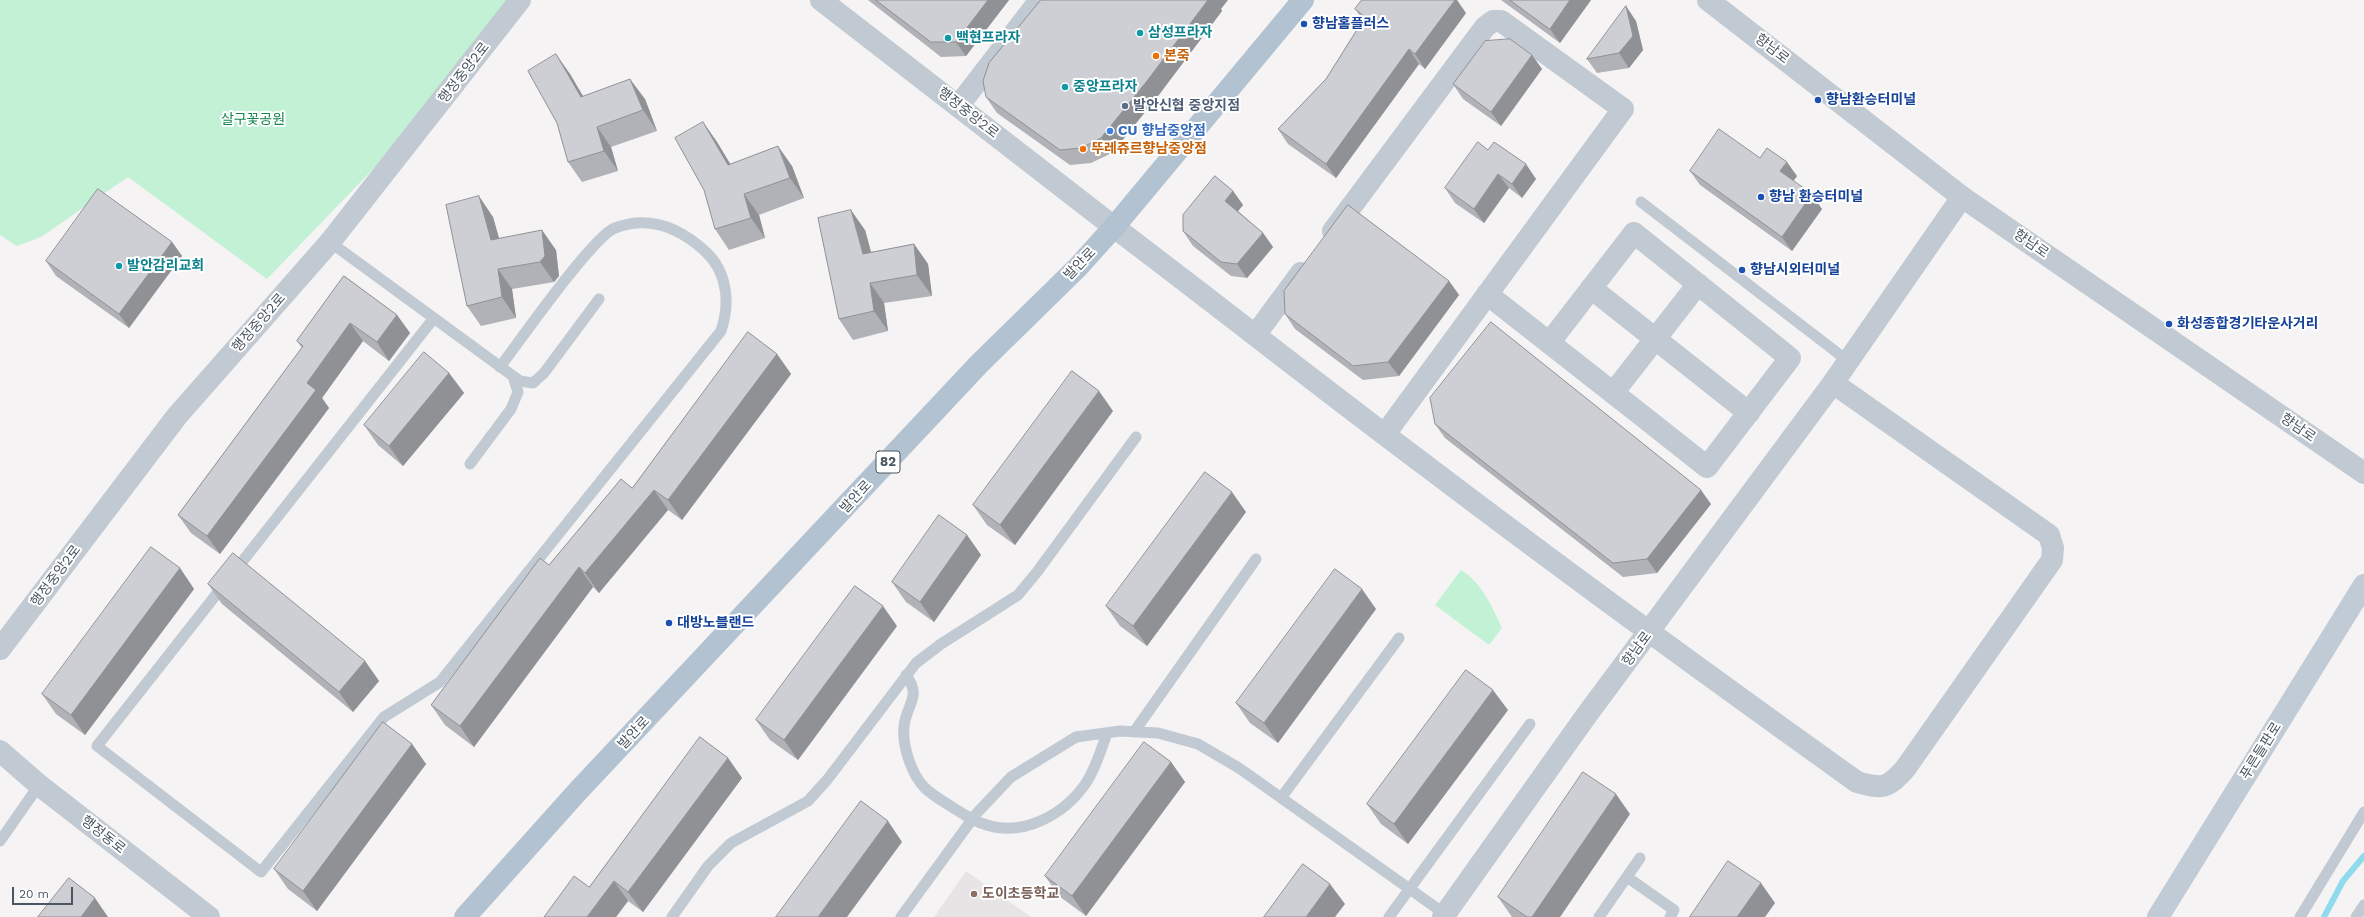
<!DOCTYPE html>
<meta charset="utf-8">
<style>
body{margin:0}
#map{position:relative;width:2364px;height:917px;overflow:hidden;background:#f5f3f3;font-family:"Work Sans",sans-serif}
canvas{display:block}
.scale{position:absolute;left:12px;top:887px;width:61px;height:18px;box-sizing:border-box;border:2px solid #4a5661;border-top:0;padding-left:5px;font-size:12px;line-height:14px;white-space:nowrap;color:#4a5661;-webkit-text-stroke:3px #fff;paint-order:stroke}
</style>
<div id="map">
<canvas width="2364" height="917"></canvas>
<div class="scale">20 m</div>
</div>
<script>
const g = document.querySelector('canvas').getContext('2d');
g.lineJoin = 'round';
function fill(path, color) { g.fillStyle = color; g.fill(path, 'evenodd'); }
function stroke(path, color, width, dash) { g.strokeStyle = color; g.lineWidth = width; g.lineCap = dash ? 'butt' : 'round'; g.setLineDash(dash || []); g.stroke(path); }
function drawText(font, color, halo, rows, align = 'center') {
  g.font = font + ' "Work Sans","Noto Sans KR",sans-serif'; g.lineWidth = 4; g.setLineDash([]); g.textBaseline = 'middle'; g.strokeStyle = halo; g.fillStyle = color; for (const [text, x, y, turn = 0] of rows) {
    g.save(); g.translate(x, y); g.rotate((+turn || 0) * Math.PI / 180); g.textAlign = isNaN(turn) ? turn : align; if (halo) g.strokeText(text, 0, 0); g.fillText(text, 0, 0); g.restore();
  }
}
const education = new Path2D(`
 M966,871L1031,917H934Z`);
const green = new Path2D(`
 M0,0H520L461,78L267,279L128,177L41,237L17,246L0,235Z
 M1461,570C1483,584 1491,605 1502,628L1489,645L1435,605Z`);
const stream = new Path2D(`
 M2324,917L2343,881L2364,856`);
const service = new Path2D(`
 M1641,202L1848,361
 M330,242L513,376L520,381L533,383L544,373L599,299
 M434,318L97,746L261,872L384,717L440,682L721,331C730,304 728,273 706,252C680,228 649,215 615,228C593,236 519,342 500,367
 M470,464L511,409L518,392L513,376
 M906,675C922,697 907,703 904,726C902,745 911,774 925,788C933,796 945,802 955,809C964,814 973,821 984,824C1022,838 1064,815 1086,783C1096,768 1101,750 1107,733
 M1134,732L1256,559
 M1281,798L1399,638
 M0,841L39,785
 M1627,877L1674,910L1670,917
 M672,917L708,866L731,843L808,801L827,780L916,663L941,644L1018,595L1037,572L1136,437
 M901,917L976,814L1011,777L1076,737L1120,731L1158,733L1198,744L1239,768L1445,914
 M1389,917L1530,724
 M1599,917L1640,858
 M2300,917L2364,812
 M2356,917L2364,905`);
const minor = new Path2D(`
 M959,105L1040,0
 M1114,227C1220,307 1323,389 1429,468C1570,575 1713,679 1857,782C1882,789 1887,789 1905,769L2052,560L2053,548L2049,535L1833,383
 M1333,231L1485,27L1493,21H1501L1623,109L1385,434
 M1591,288L1749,413
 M1487,294C1561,352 1634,409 1707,467L1790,358L1634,233L1549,343
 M1256,334L1301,273
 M1613,393L1698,284
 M1443,917L1586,716L1833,383L1962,197`);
const tertiary = new Path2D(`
 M821,0L1114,227
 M1708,0L1962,197L2364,473
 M0,649L177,416L330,242L520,0
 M0,751L39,785L209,917`);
const secondary = new Path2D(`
 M2158,917L2364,585`);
const primary = new Path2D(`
 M465,917L578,791L979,364L1078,267L1114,227L1303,0`);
const wall = new Path2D(`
 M868,0H1009L966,56L941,57Z
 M1501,0H1591L1560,43Z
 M1221,9L1222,11L1158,96L1112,153L1091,163L1070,165L997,113L986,97Z
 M1355,9L1466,13L1425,69L1419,64L1336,178L1288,144L1278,129L1326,79L1363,20Z
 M1636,21L1643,50L1629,68L1597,73L1587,59Z
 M1532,55L1542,69L1501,126L1463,99L1453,84Z
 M570,74L583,97L645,99L657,131L611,147L618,171L582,182L568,162Z
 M703,122L717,142L730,164L792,166L804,198L759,215L765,238L729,250L715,229Z
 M1488,150L1536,179L1522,198L1509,188L1484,223L1455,203L1445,188Z
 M1760,158L1797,176L1793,181L1822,209L1792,251L1700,185L1690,171Z
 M1233,191L1243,205L1238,211L1263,233L1273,247L1247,278L1231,276L1193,246L1183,231Z
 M493,217L499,238L556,250L559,276L554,282L512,289L516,318L481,326L467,306Z
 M865,230L871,252L914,244L928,264L932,296L884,303L888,331L853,340L839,319Z
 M172,242L182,256L129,328L56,276L46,261Z
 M344,276L397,315L410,333L389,361L363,341L322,398L329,408L220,554L191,533L178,515L302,348L297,341Z
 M1449,281L1459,295L1399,376L1363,380L1295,329L1285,314Z
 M777,354L791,374L682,520L668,510L599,593L593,587L474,747L445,725L431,705L549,565Z
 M449,373L464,393L403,466L378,445L364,425Z
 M1113,411L1015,545L987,525L973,505Z
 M1435,424L1711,504L1657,573L1623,577L1445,438Z
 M1246,512L1147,646L1120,626L1106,606Z
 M967,535L981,555L934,622L906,602L892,582Z
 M180,568L194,589L85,735L56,714L42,694Z
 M208,584L365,661L379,681L353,712L222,604Z
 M1376,609L1278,743L1250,723L1236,703Z
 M897,626L798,760L770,740L756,720Z
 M1508,710L1408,844L1381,824L1367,804Z
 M412,744L426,764L317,911L288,889L274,869Z
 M728,758L742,778L643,912L628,901L616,917H544L589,887Z
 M1171,762L1185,782L1086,916L1059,896L1045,876Z
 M1630,814L1560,917H1512L1498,897Z`);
const shadedWall = new Path2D(`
 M988,0H1009L966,56L956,42Z
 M1208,0H1228L1221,9L1222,11L1158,96L1112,153L1101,138Z
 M1455,0H1457L1466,13L1425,69L1415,54Z
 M1570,0H1591L1560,43L1550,29Z
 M1626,6L1636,21L1643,50L1629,68L1619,53Z
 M1409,49L1419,64L1336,178L1326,164Z
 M556,54L570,74L596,118L581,97Z
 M1532,55L1542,69L1501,126L1491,112Z
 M630,79L645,99L657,131L643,110Z
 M703,122L717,142L743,185L728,165Z
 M597,127L611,147L618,171L604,151Z
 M778,146L792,166L804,198L790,178Z
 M1787,162L1797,176L1790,186L1780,171Z
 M1526,164L1536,179L1522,198L1512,184Z
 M1498,174L1509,188L1484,223L1474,209Z
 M1233,191L1243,205L1235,215L1225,201Z
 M744,194L759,215L765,238L751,218Z
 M1812,194L1822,209L1792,251L1782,237Z
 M479,196L493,217L505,260L491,240Z
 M851,210L865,230L877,274L863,254Z
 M542,230L556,250L559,276L554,282L540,262Z
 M1263,233L1273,247L1247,278L1237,264Z
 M172,242L182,256L129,328L119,314Z
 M914,244L928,264L932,296L917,275Z
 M498,269L512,289L516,318L502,297Z
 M1449,281L1459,295L1399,376L1388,362Z
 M870,283L884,303L888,331L874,311Z
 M397,315L410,333L389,361L377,342Z
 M350,323L363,341L322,398L329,408L220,554L207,536L307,383Z
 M777,354L791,374L682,520L668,500Z
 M449,373L464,393L403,466L389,446Z
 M1099,391L1113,411L1015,545L1000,525Z
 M654,490L668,510L599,593L585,573Z
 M1701,490L1711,504L1657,573L1647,559Z
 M1232,492L1246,512L1147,646L1133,626Z
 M967,535L981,555L934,622L920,602Z
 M579,567L593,587L474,747L460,726Z
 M180,568L194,589L85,735L71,715Z
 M1362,589L1376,609L1278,743L1264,723Z
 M883,606L897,626L798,760L784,740Z
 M365,661L379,681L353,712L339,692Z
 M1493,690L1508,710L1408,844L1394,824Z
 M412,744L426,764L317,911L303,891Z
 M728,758L742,778L643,912L628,892Z
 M1171,762L1185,782L1086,916L1072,896Z
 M1616,794L1630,814L1560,917H1532Z
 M888,821L902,842L847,917H818Z
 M614,881L628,901L616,917H587Z
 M1761,883L1775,903L1765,917H1737Z
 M1330,884L1345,904L1335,917H1306Z
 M95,898L108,917H81Z`);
const building = new Path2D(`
 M876,0H988L956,42H931Z
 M1041,0H1208L1147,81L1101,138L1081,148L1060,150L986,97L983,81L989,63Z
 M1362,0H1455L1415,54L1409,49L1326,164L1278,129L1326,79L1365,17L1355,9Z
 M1510,0H1570L1550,29Z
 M1626,6L1633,36L1619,53L1587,59Z
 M1510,39L1532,55L1491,112L1453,84L1485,41Z
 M556,54L581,97L630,79L643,110L597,127L604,151L568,162L557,123L528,71Z
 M703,122L728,165L778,146L790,178L744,194L751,218L715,229L704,190L675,138Z
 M1719,129L1760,158L1767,148L1787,162L1780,171L1812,194L1782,237L1690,171Z
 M1478,142L1488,150L1494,142L1526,164L1512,184L1498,174L1474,209L1445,188Z
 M1215,176L1233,191L1225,201L1263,233L1237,264L1221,262L1183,231V215Z
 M98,189L172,242L119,314L46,261Z
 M479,196L491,240L542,230L545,256L540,262L498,269L502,297L467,306L446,205Z
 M1348,205L1449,281L1388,362L1353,366L1285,314L1284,291Z
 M851,210L863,254L914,244L917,275L870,283L874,311L839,319L818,218Z
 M344,276L397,315L377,342L350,323L307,383L316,390L207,536L178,515L303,346L297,341Z
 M1491,322L1701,490L1647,559L1613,563L1435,424L1430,398Z
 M748,332L777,354L668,500L654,490L585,573L579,567L460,726L431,705L540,558L549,565L621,479L632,488Z
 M424,352L449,373L389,446L364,425Z
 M1072,371L1099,391L1000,525L973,505Z
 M1205,472L1232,492L1133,626L1106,606Z
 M939,515L967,535L920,602L892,582Z
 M151,547L180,568L71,715L42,694Z
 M233,553L365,661L339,692L208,584Z
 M1335,569L1362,589L1264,723L1236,703Z
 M855,586L883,606L784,740L756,720Z
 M1466,670L1493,690L1394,824L1367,804Z
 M383,722L412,744L303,891L274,869Z
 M700,737L728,758L628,892L614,881L587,917H544L574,876L589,887Z
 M1144,742L1171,762L1072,896L1045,876Z
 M1583,772L1616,794L1532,917H1527L1498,897Z
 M861,801L888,821L818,917H776Z
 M1728,861L1761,883L1737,917H1690Z
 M1303,864L1330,884L1306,917H1264Z
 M69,878L95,898L81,917H38Z`);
const markers = [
 [1304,24,4,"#1a4fb4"],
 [1140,33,4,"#0f9aa8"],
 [948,38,4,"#0f9aa8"],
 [1156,56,4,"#e8710a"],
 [1065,87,4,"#0f9aa8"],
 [1818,100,4,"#1a4fb4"],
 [1125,106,4,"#5c6f8a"],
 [1110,131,4,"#3f7fe0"],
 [1083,149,4,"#e8710a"],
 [1761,197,4,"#1a4fb4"],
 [119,266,4,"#0f9aa8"],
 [1742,270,4,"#1a4fb4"],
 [2169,324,4,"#1a4fb4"],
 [669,623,4,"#1a4fb4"],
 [974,894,4,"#8d6e63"]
];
const shields = [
 [888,462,24]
];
const shieldNames = [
 ["82",888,462]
];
const transitNames = [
 ["향남홈플러스",1312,24],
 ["향남환승터미널",1826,100],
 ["향남 환승터미널",1769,197],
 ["향남시외터미널",1750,270],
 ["화성종합경기타운사거리",2177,324],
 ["대방노블랜드",677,623]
];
const cultureNames = [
 ["삼성프라자",1148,33],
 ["백현프라자",956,38],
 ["중앙프라자",1073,87],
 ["발안감리교회",127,266]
];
const streetNames = [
 ["향남로",1772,49,38],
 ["행정중앙2로",464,73,-52],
 ["행정중앙2로",968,113,38],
 ["향남로",2031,244,35],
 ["발안로",1080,264,-46],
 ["행정중앙2로",259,323,-49],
 ["향남로",2298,428,35],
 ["발안로",856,497,-47],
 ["행정중앙2로",56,576,-53],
 ["향남로",1637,649,-53],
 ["발안로",634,733,-47],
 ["푸른들판로",2261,751,-58],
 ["행정동로",103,835,38]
];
const foodNames = [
 ["본죽",1164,56],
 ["뚜레쥬르향남중앙점",1091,149]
];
const serviceNames = [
 ["발안신협 중앙지점",1133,106]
];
const parkNames = [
 ["살구꽃공원",253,120]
];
const shopNames = [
 ["CU 향남중앙점",1118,131]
];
const educationNames = [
 ["도이초등학교",982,894]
];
fill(education, '#e6e4e5');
fill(green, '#c3f1d5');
stroke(stream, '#90daee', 6);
stroke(service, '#c1cad2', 11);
stroke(minor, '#c1cad2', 22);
stroke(tertiary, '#c1cad2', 22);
stroke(secondary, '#c1cbd6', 22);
stroke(primary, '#b3c2d1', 22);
fill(wall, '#b0b2b7');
fill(shadedWall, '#909195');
fill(building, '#cdcfd5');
stroke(building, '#909195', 1);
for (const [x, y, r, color] of markers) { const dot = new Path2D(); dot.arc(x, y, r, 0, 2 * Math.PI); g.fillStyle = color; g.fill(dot); stroke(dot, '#fff', 1.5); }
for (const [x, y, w] of shields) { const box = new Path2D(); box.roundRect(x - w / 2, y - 11, w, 22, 3); g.fillStyle = '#fff'; g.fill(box); stroke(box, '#4a5661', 1); }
drawText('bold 13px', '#4a5661', null, shieldNames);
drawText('bold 14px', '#164399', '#fff', transitNames, 'left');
drawText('bold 14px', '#0d838f', '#fff', cultureNames, 'left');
drawText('14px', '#4a5661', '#fff', streetNames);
drawText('bold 14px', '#c56008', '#fff', foodNames, 'left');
drawText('bold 14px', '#4e5e75', '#fff', serviceNames, 'left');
drawText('14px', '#17864f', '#fff', parkNames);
drawText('bold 14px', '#366cbe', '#fff', shopNames, 'left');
drawText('bold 14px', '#785e54', '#fff', educationNames, 'left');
</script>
